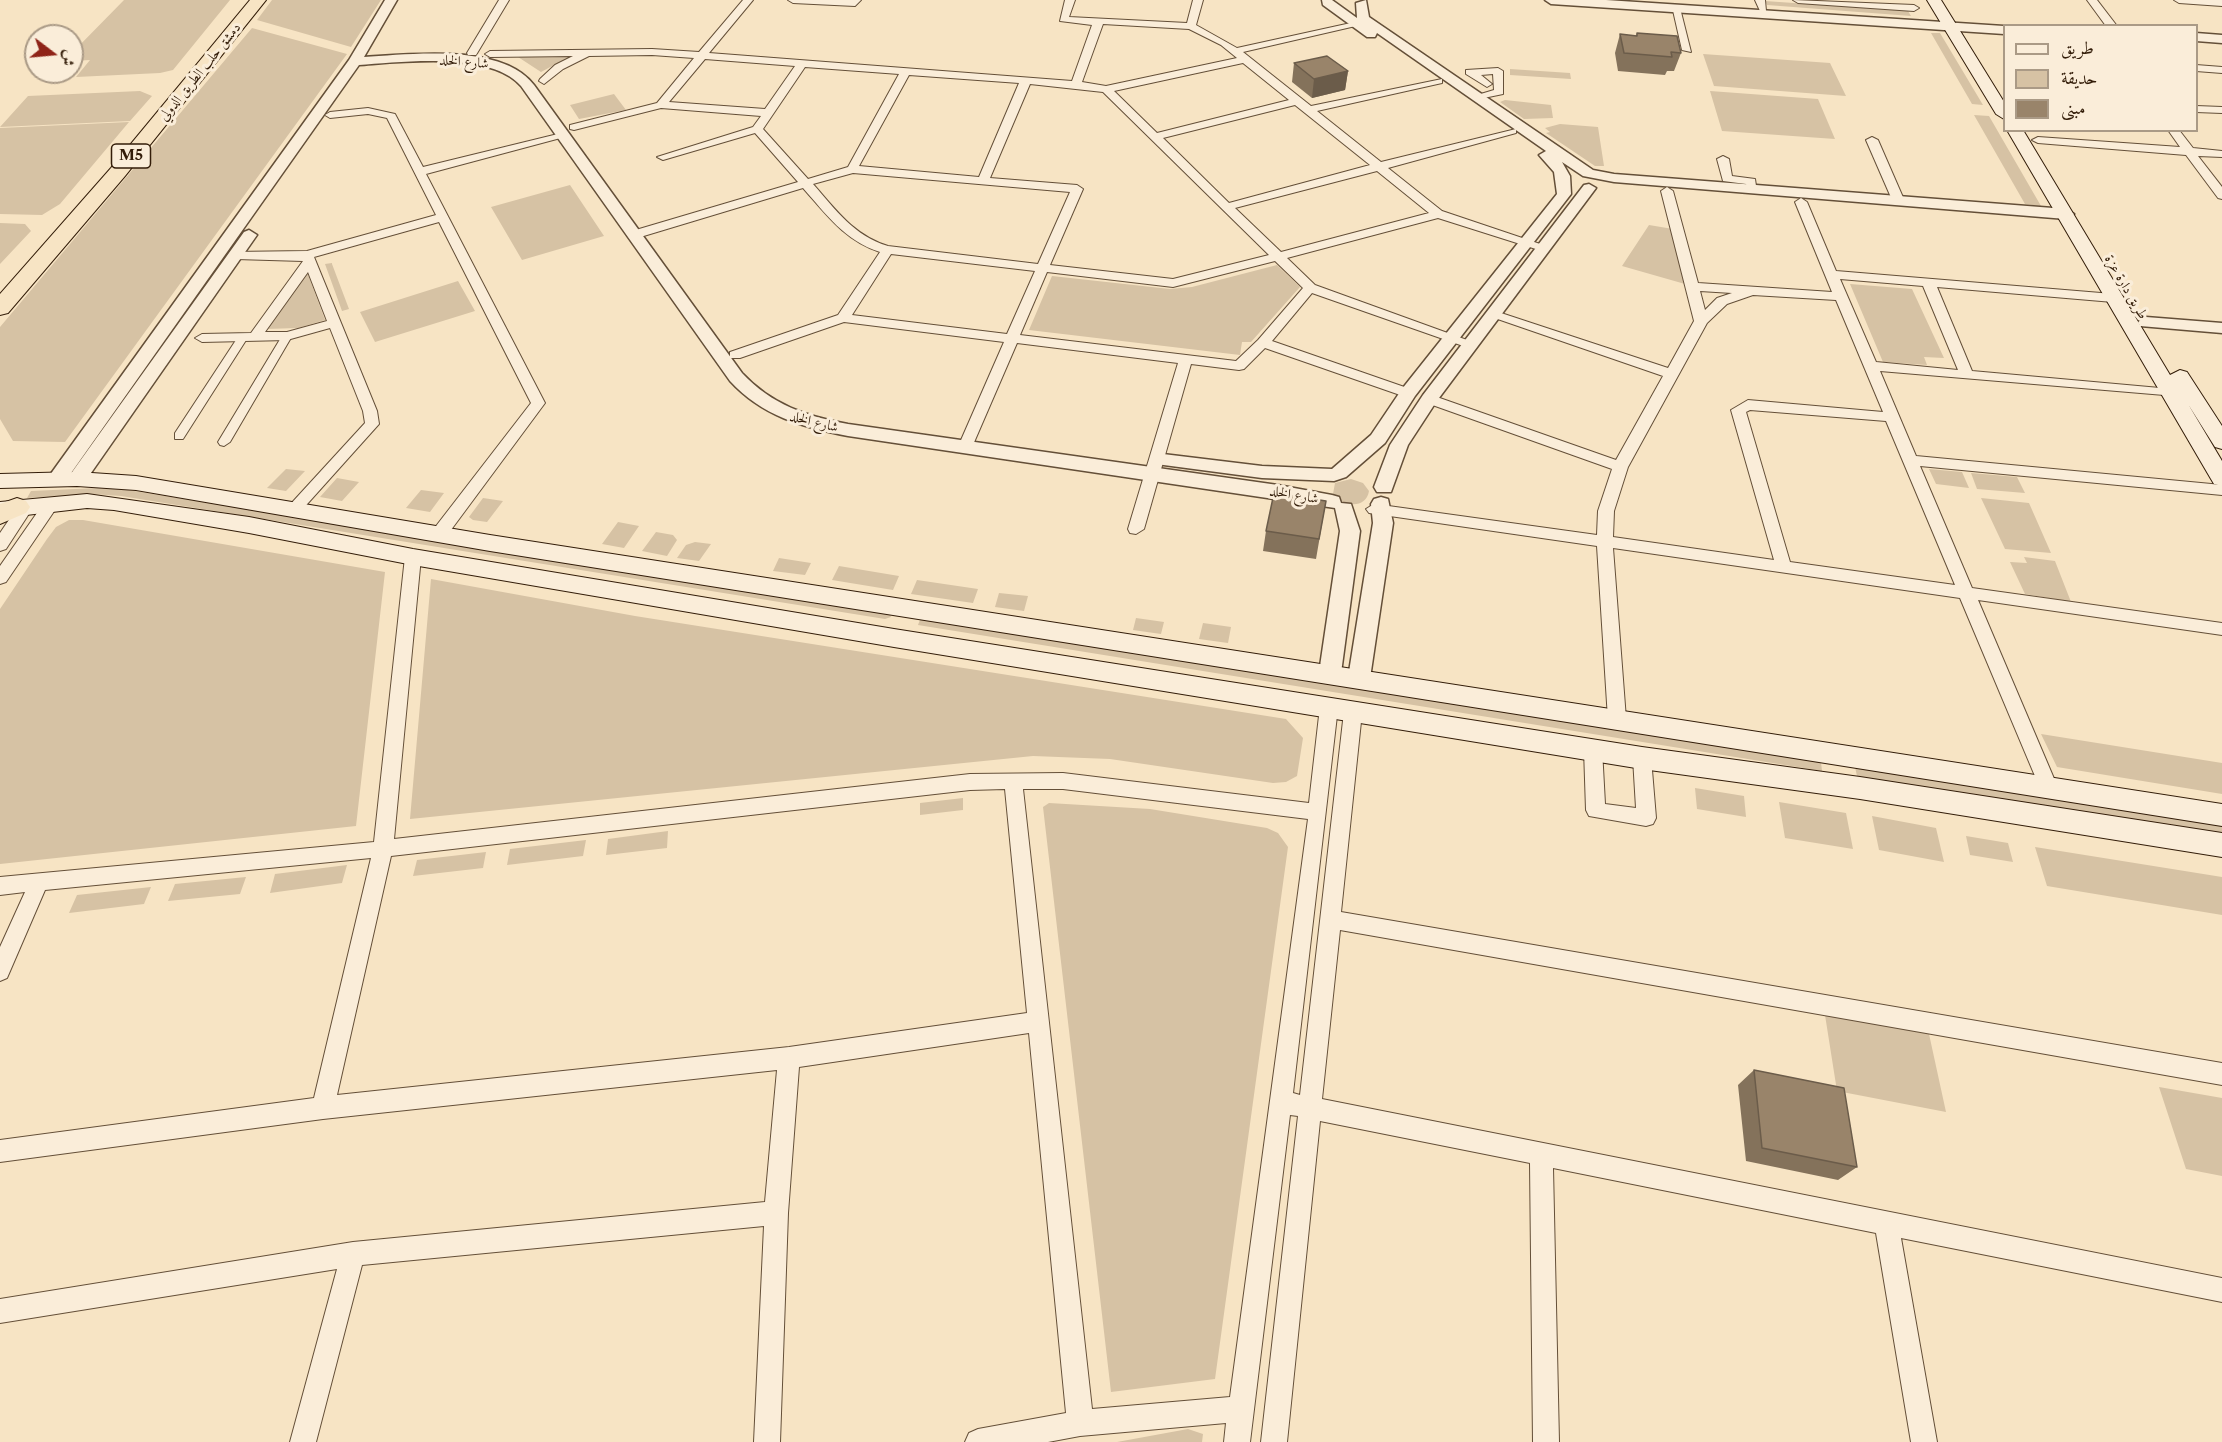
<!DOCTYPE html>
<meta charset="utf-8">
<style>
body{margin:0}
#map{position:relative;width:2222px;height:1442px;overflow:hidden;background:#f7e4c4;font-family:"Libre Caslon Text",Amiri,serif}
canvas{display:block}
.legend{position:absolute;left:2003px;top:24px;width:195px;height:108px;box-sizing:border-box;background:#faedd9;border:2px solid #aa9a86;margin:0;padding:8px 10px;list-style:none;font-size:18px;color:#331d09}
.legend li{display:flex;align-items:center;gap:12px;height:30px}
.legend b{width:30px;border:2px solid #aa9a86}
.north{position:absolute;left:24px;top:24px;width:60px;height:60px;box-sizing:border-box;background:#faedd9;border:2px solid #aa9a86;border-radius:50%;rotate:106deg;font-size:16px;font-weight:700;line-height:24px;text-align:center;color:#331d09}
.north::after{content:'';display:block;margin:auto;width:21px;height:27px;background:#8f2418;clip-path:polygon(50% 0,100% 100%,50% 72%,0 100%)}
</style>
<div id="map">
<canvas width="2222" height="1442"></canvas>
<ul class="legend">
<li><b style="height:8px;background:#faedd9"></b>طريق</li>
<li><b style="height:16px;background:#d6c2a4"></b>حديقة</li>
<li><b style="height:16px;background:#99846a"></b>مبنى</li>
</ul>
<div class="north">ش</div>
</div>
<script>
const g = document.querySelector('canvas').getContext('2d');
g.lineJoin = 'round';
function fill(path, color) { g.fillStyle = color; g.fill(path, 'evenodd'); }
function stroke(path, color, width, dash) { g.strokeStyle = color; g.lineWidth = width; g.lineCap = dash ? 'butt' : 'round'; g.setLineDash(dash || []); g.stroke(path); }
function drawText(font, color, halo, rows, align = 'center') {
  g.font = font + ' "Libre Caslon Text",Amiri,serif'; g.lineWidth = 6; g.setLineDash([]); g.textBaseline = 'middle'; g.strokeStyle = halo; g.fillStyle = color; for (const [text, x, y, turn = 0] of rows) {
    g.save(); g.translate(x, y); g.rotate((+turn || 0) * Math.PI / 180); g.textAlign = isNaN(turn) ? turn : align; if (halo) g.strokeText(text, 0, 0); g.fillText(text, 0, 0); g.restore();
  }
}
const green = new Path2D(`
 M124,0H230L173,70L160,73L76,77L90,60L72,61V53Z
 M272,0H381L351,47L257,20Z
 M1765,1L1908,11L1911,16L1767,5Z
 M252,28L347,54L65,442L13,441L0,419V327Z
 M1931,33H1940L1983,105L1972,104Z
 M1703,54L1830,63L1846,96L1714,86Z
 M518,57H569L541,72Z
 M1510,69L1570,73L1571,79L1510,75Z
 M140,91L152,96L130,121L0,127L28,96Z
 M1710,91L1818,99L1835,139L1722,131Z
 M614,94L626,110L579,119L570,105Z
 M1505,100L1551,105L1553,118L1524,119L1500,102Z
 M1974,115L1989,116L2041,206L2025,204Z
 M129,122L60,204L42,215L0,214V128Z
 M1560,124L1598,127L1604,166H1595L1546,133L1550,132L1545,128Z
 M570,185L604,236L522,260L491,207Z
 M0,223L25,224L31,231L0,264Z
 M1649,225L1673,229L1685,284L1622,266Z
 M332,263V264L349,309L342,311L325,264Z
 M1277,265L1300,287L1251,342H1242L1240,355L1029,330L1052,276L1170,289L1192,287Z
 M306,269L325,320L298,328L266,329Z
 M458,281L475,311L375,342L360,312Z
 M1850,284L1912,289L1944,358L1924,357L1927,365L1883,362Z
 M286,469L305,471L286,491L267,488Z
 M1929,469L1962,472L1969,488L1936,484Z
 M1971,473L2017,477L2025,493L1977,489Z
 M337,478L359,482L342,501L320,497Z
 M1351,479L1363,483L1369,491C1366,510 1342,506 1333,494L1335,483Z
 M97,488L128,490L889,612L891,617L885,619L121,496L92,494L27,498L31,491Z
 M421,490L444,493L430,512L406,508Z
 M483,498L503,501L487,522L473,520L469,517Z
 M1981,498L2029,503L2051,553L2005,549Z
 M69,520H83L385,572L356,826L0,864V609L47,539L56,527Z
 M618,522L639,526L624,548L602,544Z
 M656,532L673,535L677,540L667,556L642,551Z
 M695,542L711,544L699,561L677,558L686,545Z
 M2024,557L2055,561L2071,602L2025,594L2010,562L2027,563Z
 M779,558L811,563L805,575L773,571Z
 M839,566L899,576L893,590L832,580Z
 M431,579L635,616L1286,719L1303,738L1297,776L1286,782L1273,783L1110,759L1033,756L410,819Z
 M917,580L978,589L973,603L911,594Z
 M999,593L1028,596L1024,611L995,607Z
 M921,617L1821,762L1822,771L918,625Z
 M1136,618L1164,622L1161,634L1133,630Z
 M1203,623L1231,627L1228,643L1199,639Z
 M2041,734L2222,763V794L2057,767Z
 M1855,767L2222,826V835L1857,776Z
 M1695,788L1744,796L1746,817L1697,809Z
 M963,798V810L920,815V803Z
 M1779,802L1846,813L1853,849L1785,838Z
 M1049,803L1150,809L1267,828L1278,833L1288,847L1215,1379L1111,1392L1043,807Z
 M1872,816L1936,828L1944,862L1879,850Z
 M668,831L667,848L606,855L608,839Z
 M1966,836L2008,843L2013,862L1970,855Z
 M586,840L583,856L507,865L510,849Z
 M2035,847L2222,877V915L2047,886Z
 M486,852L483,868L413,876L417,860Z
 M347,865L342,883L270,893L275,874Z
 M246,877L240,894L168,901L175,884Z
 M151,887L144,904L69,913L77,895Z
 M1825,1015L1929,1034L1946,1112L1837,1091Z
 M2159,1087L2222,1098V1176L2186,1169Z
 M1188,1429L1203,1434L1202,1442H1117Z`);
const pedestrian = new Path2D(`
 M287,333L292,336L230,442L224,446L220,445L218,442L282,336Z
 M243,334L248,337L183,439H175V433L238,337Z`);
const minor = new Path2D(`
 M499,0H509L476,55H468L467,53Z
 M743,0H753L709,53L1072,81L1092,25L1060,21L1065,0H1075L1069,17L1187,23L1193,0H1203L1196,25L1237,48L1360,21V25L1243,52L1311,106L1442,79V83L1317,111L1381,162L1516,129V133L1388,168L1442,211L1549,247L1543,251L1539,250L1438,218L1287,258L1315,285L1478,344L1476,347H1466L1312,293L1272,341L1413,390V396H1403L1265,348L1244,369L1239,370L1191,364L1144,529L1136,534L1130,533L1128,529L1178,363L1017,343L972,447L965,452L958,447L1004,342L844,322L740,358H730V352L838,315L880,252C845,241 826,214 803,188L637,238H629V232L798,182L755,133L663,160L657,157L753,127L761,116L661,108L574,130L570,129V125L657,103L694,58L652,55L589,56L563,69L544,84L539,81L540,79L555,65L573,56L490,57L485,54L490,51L652,49L699,52ZM1103,24L1189,29L1221,45L1237,58L1106,86L1082,82ZM705,59L795,66L765,109L669,102ZM1243,63L1289,100L1157,133L1114,91ZM805,67L899,74L848,167L808,179L763,129ZM909,75L1019,83L979,177L859,166ZM1030,84L1103,92L1269,255L1173,279L1050,265L1083,189L1077,185L990,178ZM1295,105L1370,165L1229,203L1163,138ZM1377,171L1429,213L1281,252L1235,208ZM853,173L1070,192L1038,264L888,246C854,236 836,210 813,184ZM891,254L1035,271L1007,334L852,315ZM1275,261L1303,288L1258,340L1236,361L1020,335L1047,272L1173,287Z
 M788,0H861L855,6L793,3Z
 M1755,0H1765L1766,11H1760Z
 M1793,0L1914,5L1919,8L1914,11L1798,3Z
 M2087,0H2097L2117,26H2106Z
 M2174,0H2222V6L2179,3Z
 M1672,6L1680,8L1691,52L1682,50Z
 M2196,65L2222,67V73L2196,71Z
 M1498,68L1503,71V94L1474,100V96L1494,90L1493,74L1481,75L1492,84L1487,87L1466,74V70Z
 M2196,106L2222,107V113L2196,112Z
 M368,108L395,114L423,167L562,133L568,136L426,174L545,403L445,538H433L431,534L433,530L531,403L439,222L314,257L377,411L379,424L300,512H290L287,508L365,423L363,411L330,328L287,340L202,342L195,338L202,334L251,333L303,261L236,259L232,258V252L307,251L436,215L387,118L368,114L330,118L325,115L330,112ZM308,272L327,321L287,332H265Z
 M2168,130H2179L2193,148L2222,151V157L2198,156L2222,187V199L2218,198L2186,155L2038,143L2032,140L2038,137L2180,147Z
 M1872,137L1878,140L1905,202L1903,205L1893,202L1866,140Z
 M1723,156L1729,159L1732,176L1755,179L1757,193H1749L1746,184L1723,181L1717,159Z
 M1667,187L1673,191L1698,283L1832,292L1795,202L1801,198L1807,202L1836,271L2113,294L2120,298L2113,302L1937,287L1972,371L2171,389L2178,393L2176,396L1880,371L1916,456L2222,485V495L1920,466L1972,588L2222,623V635L1978,600L2058,788L2056,793L2049,796L2042,793L2040,788L1960,598L1613,548L1626,719L1623,724H1611L1608,719L1597,546L1369,513L1366,509L1374,504L1597,535L1598,511L1612,469L1424,402L1422,399L1424,396H1434L1616,460L1663,376L1486,315L1488,312H1498L1668,368L1694,321L1661,191ZM1840,279L1923,286L1958,370L1876,362ZM1700,291L1732,293L1717,298L1705,310ZM1753,295L1836,300L1883,412L1748,400L1731,410L1774,560L1613,537L1614,511L1628,467L1707,323L1727,304ZM1750,410L1886,421L1955,585L1790,562L1746,412Z
 M51,499L59,504L6,582L0,584V566L46,500Z
 M26,501L34,506L6,549L0,551V533L21,502Z
 M413,551L421,557L394,839L970,774L1063,773L1309,803L1320,707L1323,702H1335L1338,707L1293,1093L1300,1095L1344,712L1347,707H1359L1362,712L1341,912L2222,1063V1085L1340,930L1322,1099L2222,1278V1302L1901,1238L1937,1442H1911L1876,1233L1553,1168L1559,1442H1533L1530,1163L1320,1121L1287,1442H1261L1298,1116L1290,1115L1250,1442H1224L1226,1423L1080,1436L1048,1442H965L969,1433L978,1429L1066,1413L1029,1033L799,1067L788,1213L780,1442H754L764,1226L362,1265L316,1442H290L337,1269L0,1323V1299L353,1242L765,1202L777,1070L323,1119L0,1162V1140L314,1098L371,858L45,890L7,978L0,981V947L25,892L0,895V877L374,842L405,557ZM1005,789L1027,1013L789,1047L337,1095L391,856L970,790ZM1023,789H1063L1308,819L1230,1397L1092,1409Z
 M1593,742L1599,744L1602,749L1605,804L1636,808L1633,758L1635,753L1642,751L1649,753L1651,758L1656,818L1653,824L1646,826L1589,816L1586,810L1584,749L1587,744Z`);
const tertiary = new Path2D(`
 M385,0H397L364,57C411,54 502,43 534,85L742,373C772,405 806,416 848,424L1278,485L1332,495L1339,497L1341,503L1351,504L1360,531L1341,673L1338,679L1330,681L1322,679L1319,673L1340,531L1335,508L848,436C802,427 762,416 730,381L521,86C491,51 402,62 359,65L64,483H50L48,479L50,475L349,60Z
 M1322,0H1332L1357,18L1356,3L1366,0L1369,17L1593,170L1614,174L2066,209L2074,214L2066,219L1614,182L1583,176L1562,162L1570,176L1571,194L1415,396L1385,443L1346,477L1334,481L1262,478L1156,464L1154,460L1156,456L1163,454L1262,466L1332,469L1371,435L1402,389L1557,194L1554,172L1539,155L1546,151L1377,33L1375,37H1367L1323,5Z
 M1545,0H1606L2004,26V34L1551,4Z
 M2196,33L2222,35V43L2196,41Z
 M1589,184L1596,188L1436,402L1408,445L1391,492H1377L1374,487L1390,445L1423,395L1584,185Z
 M249,230L257,235L84,483H70L68,479L70,475L244,232Z
 M2146,317L2222,323V333L2140,326L2138,322Z
 M1381,497L1388,499L1393,523L1370,678L1367,684L1359,686L1351,684L1348,678L1373,523L1371,504L1374,499Z`);
const secondary = new Path2D(`
 M1927,0H1941L2004,102V119L1996,114Z
 M2007,130H2023L2170,375L2180,370L2187,372L2222,426V449L2215,447L2188,404L2222,461V486L2214,484L2211,479Z
 M77,472L136,476L490,535L2222,804V826L490,551L136,490L77,486L0,488V474Z
 M87,494L249,517L413,549L894,629L1642,747L1860,777L2222,833V857L1860,799L1642,769L894,647L413,565L249,533L114,510L87,508L0,518V502Z`);
const trunk = new Path2D(`
 M250,0H266L125,176L8,313L0,315V294L111,168Z
 M17,498L26,501L30,507L26,513L0,524V504Z`);
const wall = new Path2D(`
 M1637,33L1681,53L1674,71H1667L1665,75L1618,71L1615,53L1620,34L1636,36Z
 M1294,63L1348,71L1345,90L1312,98L1292,82Z
 M1326,501L1316,559L1263,551L1266,531Z
 M1754,1070L1857,1167L1838,1180L1746,1161L1738,1085Z`);
const shadedWall = new Path2D(`
 M1348,71L1345,90L1312,98L1314,79Z`);
const building = new Path2D(`
 M1637,33L1677,36L1681,53L1671,52L1672,57L1624,53L1620,34L1637,36Z
 M1327,56L1348,71L1314,79L1294,63Z
 M1274,493L1326,501L1319,539L1266,531Z
 M1754,1070L1844,1088L1857,1167L1762,1148Z`);
const farStreetnames = [
 ["شارع الخلد",464,62,5],
 ["دمشق حلب الطريق الدولي",200,72,-51],
 ["طريق دارة عزة",2126,287,60],
 ["شارع الخلد",814,422,14],
 ["شارع الخلد",1294,495,10]
];
const shields = [
 [131,156,39]
];
const shieldNames = [
 ["M5",131,156]
];
fill(green, '#d6c2a4');
stroke(pedestrian, '#644f38', 2);
stroke(minor, '#644f38', 2);
stroke(tertiary, '#644f38', 3);
stroke(secondary, '#331d09', 2);
stroke(trunk, '#331d09', 2);
fill(pedestrian, '#faedd9');
fill(minor, '#faedd9');
fill(tertiary, '#faedd9');
fill(secondary, '#faedd9');
fill(trunk, '#f7e4c4');
fill(wall, '#84725b');
fill(shadedWall, '#6b5c4a');
fill(building, '#99846a');
stroke(building, '#6b5c4a', 1.5);
drawText('14px', '#331d09', '#faedd9', farStreetnames);
for (const [x, y, w] of shields) { const box = new Path2D(); box.roundRect(x - w / 2, y - 12, w, 24, 4.5); g.fillStyle = '#faedd9'; g.fill(box); stroke(box, '#331d09', 1.5); }
drawText('bold 15px', '#331d09', null, shieldNames);
</script>
